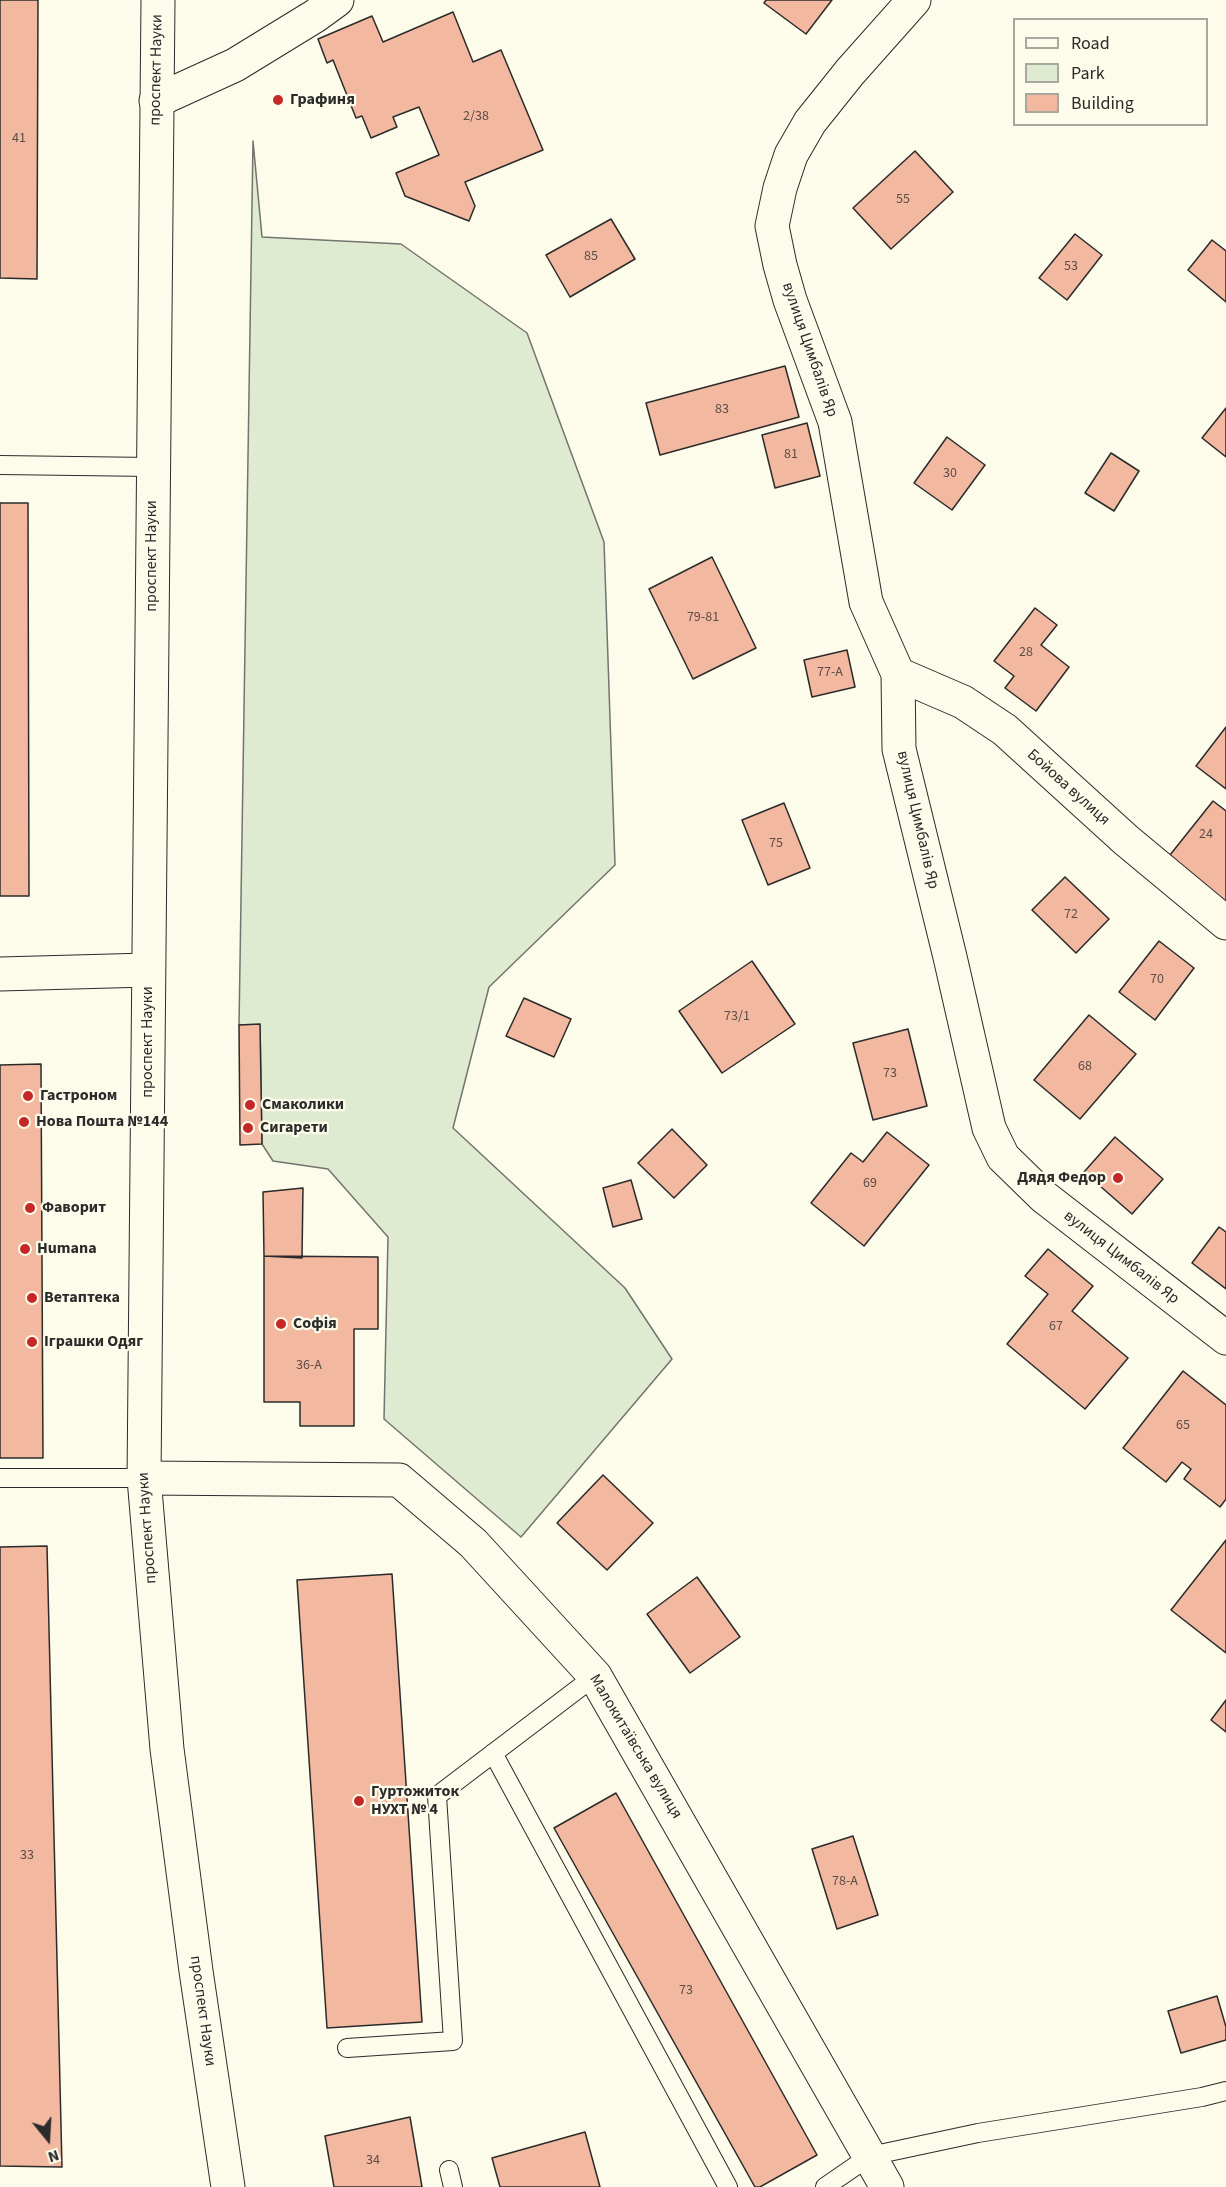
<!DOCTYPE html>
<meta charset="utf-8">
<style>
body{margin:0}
#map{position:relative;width:1226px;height:2187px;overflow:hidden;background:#fdfbea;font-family:"Source Sans 3",sans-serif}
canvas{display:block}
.legend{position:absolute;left:1013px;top:18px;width:195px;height:108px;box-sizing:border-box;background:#fdfbea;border:2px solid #a9a89e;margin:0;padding:8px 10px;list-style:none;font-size:18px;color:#2b2b2b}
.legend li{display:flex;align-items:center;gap:12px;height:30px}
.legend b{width:30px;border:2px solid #a9a89e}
.north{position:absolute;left:18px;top:2109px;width:60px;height:60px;-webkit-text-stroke:4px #fdfbea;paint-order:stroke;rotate:162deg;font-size:16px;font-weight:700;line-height:24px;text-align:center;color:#2b2b2b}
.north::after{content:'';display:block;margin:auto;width:21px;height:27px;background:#2b2b2b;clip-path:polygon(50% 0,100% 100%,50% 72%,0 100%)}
</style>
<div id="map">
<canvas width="1226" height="2187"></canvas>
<ul class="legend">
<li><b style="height:8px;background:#fdfbea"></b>Road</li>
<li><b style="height:16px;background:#deebd1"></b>Park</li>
<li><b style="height:16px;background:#f2b8a0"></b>Building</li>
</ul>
<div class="north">N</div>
</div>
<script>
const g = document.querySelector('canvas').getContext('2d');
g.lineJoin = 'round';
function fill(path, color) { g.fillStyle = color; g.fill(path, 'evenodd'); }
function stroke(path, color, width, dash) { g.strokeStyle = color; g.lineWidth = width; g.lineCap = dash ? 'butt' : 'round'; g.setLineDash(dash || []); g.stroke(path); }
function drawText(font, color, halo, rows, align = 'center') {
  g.font = font + ' "Source Sans 3",sans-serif'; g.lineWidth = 4.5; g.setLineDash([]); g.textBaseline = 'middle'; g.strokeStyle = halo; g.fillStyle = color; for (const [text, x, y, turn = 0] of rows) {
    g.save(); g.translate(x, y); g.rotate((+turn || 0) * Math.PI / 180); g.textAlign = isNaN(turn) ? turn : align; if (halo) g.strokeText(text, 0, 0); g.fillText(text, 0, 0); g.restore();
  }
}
const green = new Path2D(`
 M253,141L262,237L401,244L527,333L604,542L615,865L489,987L453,1128L625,1288L672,1359L521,1537L384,1419L388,1237L328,1169L273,1161L262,1144L260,1025H239Z`);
const building = new Path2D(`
 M0,0H38L37,279L0,278Z
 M766,0H832L806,34L764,3Z
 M453,12L473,62L501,50L543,150L465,182L475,206L469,221L405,196L396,173L439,155L419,107L393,117L397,127L371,138L362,116L356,118L333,60L327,63L318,39L372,16L383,42Z
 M915,151L953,192L891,249L853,208Z
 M611,219L635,259L570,297L546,255Z
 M1075,234L1102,255L1067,300L1039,278Z
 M1212,240L1226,251V302L1188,270Z
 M785,366L799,417L660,455L646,403Z
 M1226,408V457L1202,438Z
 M807,423L820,476L775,488L762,435Z
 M947,437L985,465L952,510L914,483Z
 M1111,453L1139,471L1114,511L1085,493Z
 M0,503H28L29,896H0Z
 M712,557L756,648L693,679L649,589Z
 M1035,608L1057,625L1041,645L1069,667L1036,711L1005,688L1014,676L994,661Z
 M847,650L855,687L812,697L804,660Z
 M1226,727V789L1196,766Z
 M1213,801L1226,811V908L1166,860Z
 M784,803L810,868L768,885L742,820Z
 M1065,877L1109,919L1076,953L1032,910Z
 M1159,941L1194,968L1155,1020L1119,992Z
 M752,961L795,1024L722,1073L679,1011Z
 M524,998L571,1019L554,1057L506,1036Z
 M1089,1015L1136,1054L1080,1119L1034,1080Z
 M260,1024L262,1144L240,1145L239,1025Z
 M908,1029L927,1106L873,1120L853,1043Z
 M41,1064L43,1458H0V1065Z
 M672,1129L707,1165L674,1198L638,1163Z
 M887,1132L929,1165L864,1246L811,1203L851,1153L863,1162Z
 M1115,1137L1163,1179L1132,1214L1084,1172Z
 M631,1180L642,1219L613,1227L603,1188Z
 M303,1188L302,1258L264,1256L263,1192Z
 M1219,1227L1226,1232V1289L1192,1263Z
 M1048,1249L1093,1286L1072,1311L1128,1358L1085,1409L1007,1344L1048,1294L1025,1276Z
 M264,1256L378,1257V1329H354V1426H300V1402H264Z
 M1183,1371L1226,1405V1499L1220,1507L1184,1479L1191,1469L1182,1462L1166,1482L1123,1448Z
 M603,1475L653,1523L607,1570L557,1523Z
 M1226,1540V1653L1171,1610Z
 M47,1546L62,2167L0,2166V1547Z
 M392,1574L422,2022L327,2028L297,1580Z
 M697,1577L740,1637L690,1673L647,1614Z
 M1226,1700V1732L1211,1720Z
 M616,1793L817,2155L760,2187H755L554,1828Z
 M853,1836L878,1915L837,1929L812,1849Z
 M1217,1996L1226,2027V2040L1181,2053L1168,2011Z
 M410,2117L422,2187H334L325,2136Z
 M585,2132L600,2187H500L492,2158Z`);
const lane = new Path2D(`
 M0,465L152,467
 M0,1478H144
 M493,1753L728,2187
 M347,2048L453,2041L437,1796L595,1676
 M449,2170L453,2187
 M825,2187L870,2156L978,2133L1202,2097L1226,2091`);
const street = new Path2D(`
 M914,0L850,72L810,122L791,155L780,188L772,226L780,265L790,300L835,422L866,602L898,674L899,749L950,957L989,1128L1003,1157L1044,1197L1226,1338
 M156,101L235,65L315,16L337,0
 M898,674L963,702L1005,730L1126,840L1226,923
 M0,974L148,970
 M144,1478L399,1480L473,1543L595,1676L887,2187`);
const secondary = new Path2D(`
 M158,0L144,1478L167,1749L196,1971L228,2187`);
const markers = [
 [278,100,6,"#c62828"],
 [28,1096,6,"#c62828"],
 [250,1105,6,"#c62828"],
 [24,1122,6,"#c62828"],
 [248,1128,6,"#c62828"],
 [1118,1178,6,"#c62828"],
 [30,1208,6,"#c62828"],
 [25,1249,6,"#c62828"],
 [32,1298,6,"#c62828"],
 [281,1324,6,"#c62828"],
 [32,1342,6,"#c62828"],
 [359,1801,6,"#c62828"]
];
const numberNames = [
 ["2/38",476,117],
 ["41",19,139],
 ["55",903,200],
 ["85",591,257],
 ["53",1071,267],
 ["83",722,410],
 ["81",791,455],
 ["30",950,474],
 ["79-81",703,618],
 ["28",1026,653],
 ["77-А",830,673],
 ["24",1206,835],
 ["75",776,844],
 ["72",1071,915],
 ["70",1157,980],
 ["73/1",737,1017],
 ["68",1085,1067],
 ["73",890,1074],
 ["69",870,1184],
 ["67",1056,1327],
 ["36-А",309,1366],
 ["65",1183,1426],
 ["33",27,1856],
 ["78-А",845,1882],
 ["73",686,1991],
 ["34",373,2161]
];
const streetNames = [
 ["проспект Науки",157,70,-89],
 ["вулиця Цимбалів Яр",809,350,71],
 ["проспект Науки",152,556,-90],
 ["Бойова вулиця",1068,788,42],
 ["вулиця Цимбалів Яр",917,820,77],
 ["проспект Науки",148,1042,-90],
 ["вулиця Цимбалів Яр",1121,1258,38],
 ["проспект Науки",148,1528,-94],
 ["Малокитаївська вулиця",635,1747,59],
 ["проспект Науки",202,2011,82]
];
const poiNames = [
 ["Графиня",290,100],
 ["Гастроном",40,1096],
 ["Смаколики",262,1105],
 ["Нова Пошта №144",36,1122],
 ["Сигарети",260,1128],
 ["Дядя Федор",1106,1178,"right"],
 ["Фаворит",42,1208],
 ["Humana",37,1249],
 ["Ветаптека",44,1298],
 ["Софія",293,1324],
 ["Іграшки Одяг",44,1342],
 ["Гуртожиток",371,1792],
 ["НУХТ № 4",371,1810]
];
fill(green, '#deebd1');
stroke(green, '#74746e', 1.5);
fill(building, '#f2b8a0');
stroke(building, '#2b2b2b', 1.5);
stroke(lane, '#2b2b2b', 20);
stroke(street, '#2b2b2b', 35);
stroke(secondary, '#2b2b2b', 35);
stroke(lane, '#fdfbea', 18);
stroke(street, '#fdfbea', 33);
stroke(secondary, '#fdfbea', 33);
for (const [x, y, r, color] of markers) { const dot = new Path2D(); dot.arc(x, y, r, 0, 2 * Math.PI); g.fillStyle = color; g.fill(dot); stroke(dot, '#fdfbea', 2); }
drawText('14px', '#5d4e48', null, numberNames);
drawText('16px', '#2b2b2b', '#fdfbea', streetNames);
drawText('bold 16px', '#2b2b2b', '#fdfbea', poiNames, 'left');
</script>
